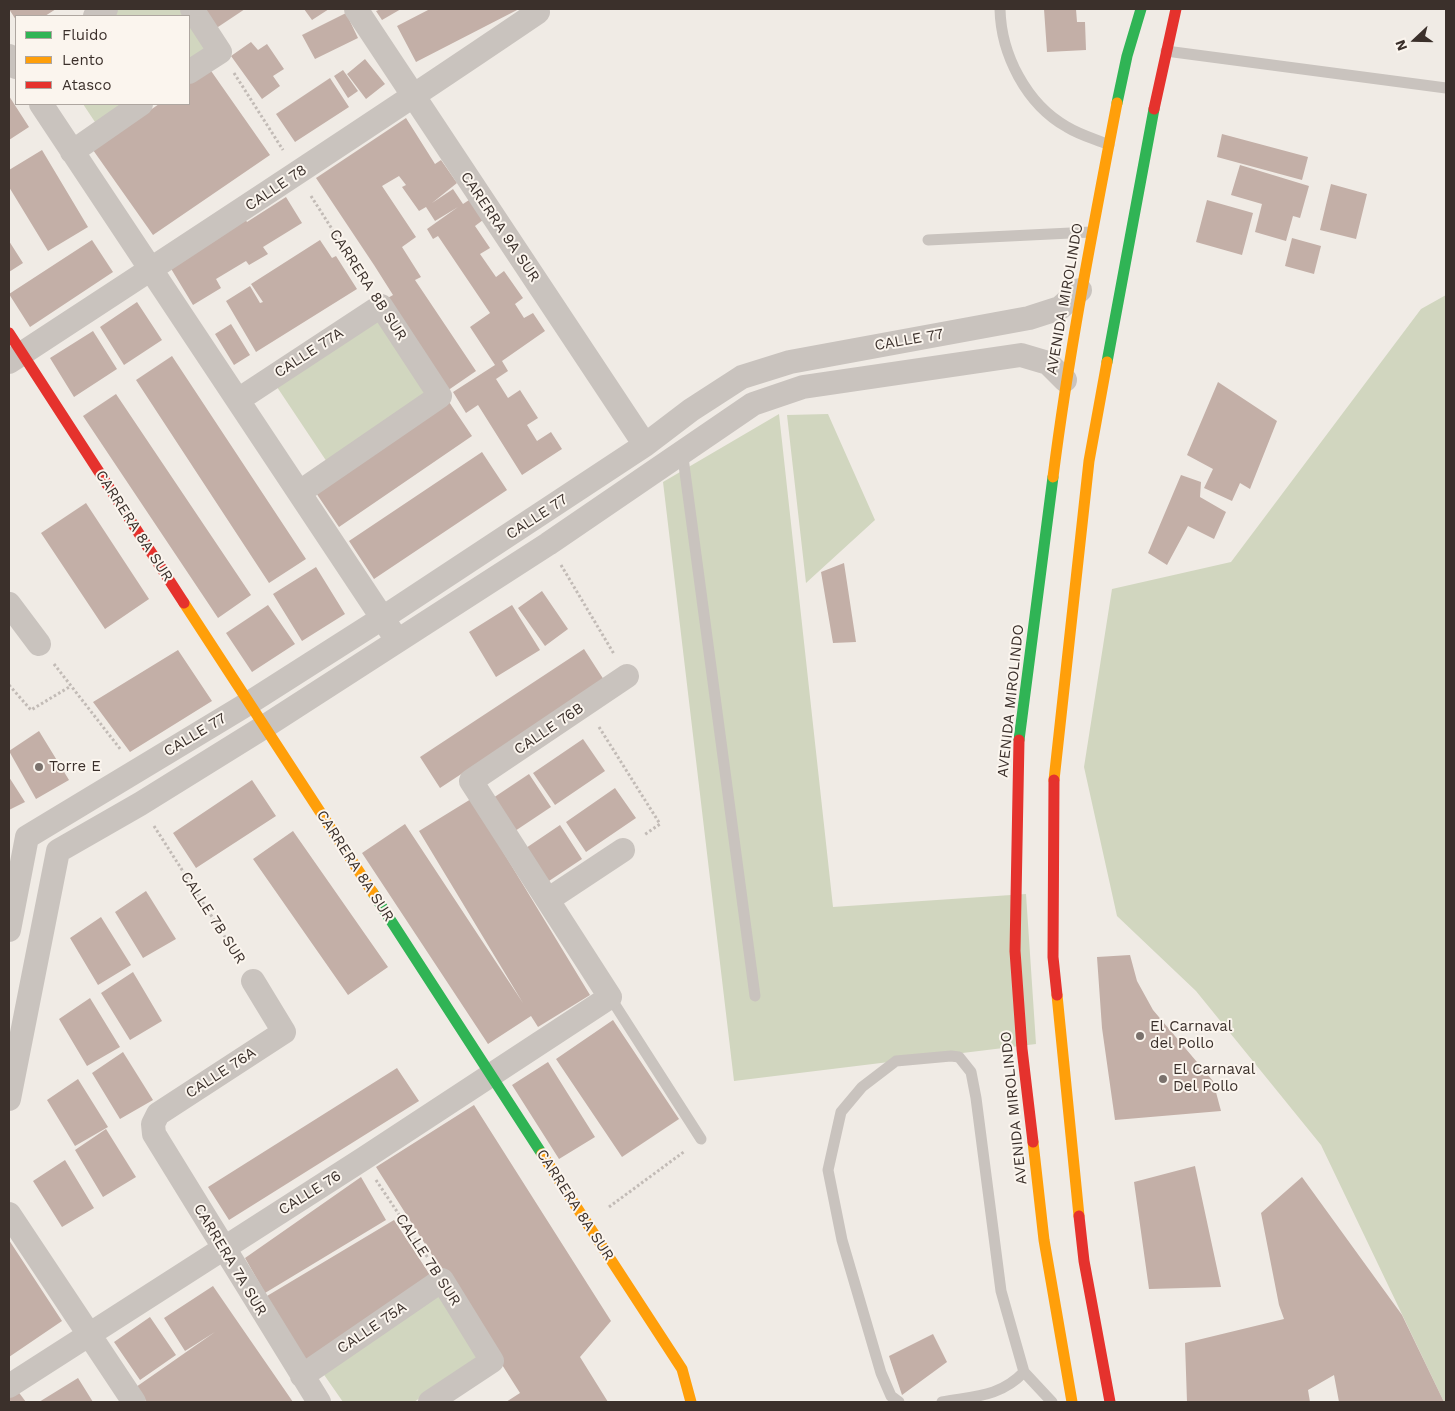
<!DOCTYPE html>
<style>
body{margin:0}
#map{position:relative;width:1455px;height:1411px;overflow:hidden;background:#f0ebe5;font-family:"Work Sans",sans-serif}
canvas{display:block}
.frame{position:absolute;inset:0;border:10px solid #3b302b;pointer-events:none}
.legend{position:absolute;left:15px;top:15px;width:175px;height:90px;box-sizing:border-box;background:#fbf5ee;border:1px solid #aea6a0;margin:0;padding:6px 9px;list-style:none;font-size:15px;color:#3b302b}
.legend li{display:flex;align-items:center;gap:10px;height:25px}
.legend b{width:25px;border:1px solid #aea6a0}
.north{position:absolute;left:1390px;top:15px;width:50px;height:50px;-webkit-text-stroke:4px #fbf5ee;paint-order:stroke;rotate:249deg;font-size:14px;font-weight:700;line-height:20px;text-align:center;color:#3b302b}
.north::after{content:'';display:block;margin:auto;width:18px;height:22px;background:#3b302b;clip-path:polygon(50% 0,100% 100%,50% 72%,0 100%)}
</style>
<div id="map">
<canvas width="1455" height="1411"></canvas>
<div class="frame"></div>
<ul class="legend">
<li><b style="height:6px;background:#30b455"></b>Fluido</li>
<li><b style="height:6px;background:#ff9f0a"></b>Lento</li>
<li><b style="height:6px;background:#e5322d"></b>Atasco</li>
</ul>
<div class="north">N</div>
</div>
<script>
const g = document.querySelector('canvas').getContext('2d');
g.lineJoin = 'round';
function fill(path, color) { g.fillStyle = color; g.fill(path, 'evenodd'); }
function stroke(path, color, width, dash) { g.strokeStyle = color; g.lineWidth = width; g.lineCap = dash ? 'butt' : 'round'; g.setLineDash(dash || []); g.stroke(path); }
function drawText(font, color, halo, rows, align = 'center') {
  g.font = font + ' "Work Sans",sans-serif'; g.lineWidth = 4; g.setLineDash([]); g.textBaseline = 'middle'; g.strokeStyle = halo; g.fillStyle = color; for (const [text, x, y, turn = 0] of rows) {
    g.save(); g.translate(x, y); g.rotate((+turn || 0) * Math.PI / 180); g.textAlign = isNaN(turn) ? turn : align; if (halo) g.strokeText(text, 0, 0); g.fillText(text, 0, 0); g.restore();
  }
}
const green = new Path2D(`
 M106,9H192L220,52L189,72V16H95Z
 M83,104H141L101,131Z
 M1446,295V1402H1444L1321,1145L1196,991L1117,916L1084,767L1112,589L1231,562L1421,309Z
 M381,306L440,396L331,468L271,378Z
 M779,414L833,907L1026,894L1036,1044L734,1081L663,482Z
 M828,414L875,520L806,583L787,415Z
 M441,1287L484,1355L414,1402H343L320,1369Z`);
const building = new Path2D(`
 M9,9H56L45,16H16V20Z
 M196,9H245L212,31Z
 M304,9H329L312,20Z
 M381,9H401L382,20L376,11Z
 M430,9H519L416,62L397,26Z
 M1044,9H1076L1077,22H1085L1086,50L1047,52Z
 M346,13L358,38L315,59L302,35Z
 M251,42L258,50L267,44L284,69L273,76L280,86L262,99L231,56Z
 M365,59L385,84L366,99L347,74Z
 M209,68L270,155L153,235L93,150L159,104H189V83Z
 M343,70L358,91L348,98L334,76Z
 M330,78L349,107L295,142L276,114Z
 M9,96L29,127L9,140Z
 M406,118L435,164L441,160L457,183L432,203L453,189L463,204L469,200L483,220L475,226L490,248L480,254L496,277L504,271L523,298L515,304L524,318L533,313L545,331L502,361L508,371L496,379L508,398L520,390L538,418L527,425L537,441L551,432L562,449L522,475L478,405L466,413L453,392L495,365L470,327L490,313L438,236L433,239L427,229L458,207L435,221L426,207L419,211L402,187L406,185L399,176L382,186L416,237L402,247L421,277L415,280L476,371L447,391L386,299L393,295L374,265L316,178Z
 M1222,134L1308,157L1302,180L1217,157Z
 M42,150L88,227L48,251L9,187V170Z
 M1240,165L1309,186L1300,218L1293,216L1286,241L1255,232L1262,204L1231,195Z
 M1331,184L1367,194L1356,239L1320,230Z
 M286,197L302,223L263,247L268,254L249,265L246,261L216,279L221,288L193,305L170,267L245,219L247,222Z
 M1207,200L1253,213L1242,255L1196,242Z
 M1292,238L1321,246L1314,274L1285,266Z
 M92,240L113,272L30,327L9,294Z
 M320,240L332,258L336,256L357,289L256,352L226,301L250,286L260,303L263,302L251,284Z
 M9,241L23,263L9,272Z
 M137,302L162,340L124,365L100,327Z
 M231,324L250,355L234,365L215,334Z
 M93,331L117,369L74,397L50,358Z
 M172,356L306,559L269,583L136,380Z
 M1218,382L1277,421L1250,489L1240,483L1232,501L1204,488L1213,469L1187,455Z
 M116,394L251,595L218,618L83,416Z
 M447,399L472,436L339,527L314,490Z
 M482,452L507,490L374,579L349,541Z
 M1181,475L1201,482L1200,497L1226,512L1214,539L1188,526L1167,565L1148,553Z
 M86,503L149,599L105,629L41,533Z
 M844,563L856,642L833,643L821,572Z
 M316,567L345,614L302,641L273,594Z
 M542,591L568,629L545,646L518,608Z
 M268,605L295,644L252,672L226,633Z
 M512,605L540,650L496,677L469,632Z
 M584,649L604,680L440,788L420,757Z
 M178,650L212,701L130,752L93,702Z
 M39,731L69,780L36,799L9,751Z
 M583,739L605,771L555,805L533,773Z
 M529,774L551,807L515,831L493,798Z
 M9,777L25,802L9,810Z
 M252,780L276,816L196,868L173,833Z
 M615,788L636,818L586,852L566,822Z
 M471,799L590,995L538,1027L531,1016L488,1044L362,853L405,824L523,1003L419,831Z
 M560,825L582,859L546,883L523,850Z
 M293,831L388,967L348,995L253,859Z
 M146,891L176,939L143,958L115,912Z
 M101,917L131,965L98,985L70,938Z
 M1130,955L1137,981L1153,1010L1213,1081L1221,1111L1115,1120L1102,1028L1097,957Z
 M133,972L162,1021L130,1040L101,993Z
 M90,998L120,1047L87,1066L59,1019Z
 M613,1020L679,1119L622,1157L556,1059Z
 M123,1052L153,1100L120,1119L92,1073Z
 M548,1062L595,1137L559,1159L512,1085Z
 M397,1068L419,1101L229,1220L208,1187Z
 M78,1079L108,1127L75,1146L47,1100Z
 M474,1105L611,1321L580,1357L608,1402H506L520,1393L376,1167Z
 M106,1129L136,1177L103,1197L75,1150Z
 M65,1160L94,1208L62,1227L33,1181Z
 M1195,1166L1221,1287L1149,1289L1134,1182Z
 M361,1177L386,1220L265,1293L245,1258Z
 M1302,1177L1402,1315L1444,1402H1339L1334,1375L1308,1390L1310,1402H1187L1185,1343L1284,1319L1279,1305L1261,1213Z
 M394,1220L430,1275L307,1361L267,1296Z
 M9,1240L62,1321L9,1357Z
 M213,1286L235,1318L293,1402H147L136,1387L215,1332L185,1351L164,1318Z
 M150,1317L176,1355L140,1380L114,1342Z
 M933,1334L947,1362L902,1395L889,1356Z
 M78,1378L93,1402H39Z
 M17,1390L26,1402H9V1397Z`);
const path = new Path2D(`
 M234,73L283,150
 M311,196L367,284
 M561,565L614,654
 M54,664L121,750
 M9,685L31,710L71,686
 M599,727L660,824L644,835
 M154,826L239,959
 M376,1180L428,1258
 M609,1207L685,1151`);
const lane = new Path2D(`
 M1000,9C1001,54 1026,104 1067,127C1080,135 1095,139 1109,145
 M1166,51L1446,88
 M928,240L1091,232
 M682,450L755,996
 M610,997L701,1139
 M899,1402L891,1396L881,1373L842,1240L828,1170L841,1112L862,1087L896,1061L951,1056L959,1057L971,1072L976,1098L1001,1291L1024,1372L1052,1402
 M942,1402C975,1396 1000,1397 1024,1372`);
const street = new Path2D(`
 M356,9L645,445
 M95,16L106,9
 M9,56L16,67
 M189,72L220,52L192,9
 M41,104L391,631
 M72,152L141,104
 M9,362C186,246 363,131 538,12L537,9
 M238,400L381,306L440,396L300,492
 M9,604L39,644
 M27,837L249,703L384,617L645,445L691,410L742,377L790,362L1029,318L1060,308L1080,290
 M58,851L140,804L264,727L548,544L753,404L803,387L1021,355L1048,363L1065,380
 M549,899L623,850
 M9,930L27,837
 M253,981L284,1032L158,1114L153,1124L154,1134L319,1402
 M9,1099L58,851
 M9,1214L134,1402
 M302,1376L442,1280L492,1361L430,1402
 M9,1386L363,1159L610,997L471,781L627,676`);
const fast = new Path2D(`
 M1117,103L1127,56L1141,9
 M1107,362L1154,109
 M1019,740L1053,477
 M373,893L542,1154`);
const slow = new Path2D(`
 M1053,477C1069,351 1093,228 1117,103
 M184,603L373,893
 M1054,780L1089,461L1107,362
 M1057,995L1079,1216
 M1033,1142L1044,1240L1072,1402
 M542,1154L682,1369L691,1402`);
const jam = new Path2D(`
 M1154,109L1176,9
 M9,333L184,603
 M1019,740L1015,951L1022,1049L1033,1142
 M1054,780L1053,957L1057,995
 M1079,1216L1084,1261L1110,1402`);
const markers = [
 [39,767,5,"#7a716c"],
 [1140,1036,5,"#7a716c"],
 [1163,1079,5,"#7a716c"]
];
const streetNames = [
 ["CALLE 78",276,188,-34],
 ["CARERRA 9A SUR",500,227,56],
 ["CARRERA 8B SUR",368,285,57],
 ["AVENIDA MIROLINDO",1065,299,-80],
 ["CALLE 77",909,340,-10],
 ["CALLE 77A",309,353,-33],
 ["CALLE 77",537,517,-33],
 ["CARRERA 8A SUR",134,526,57],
 ["AVENIDA MIROLINDO",1011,701,-84],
 ["CALLE 76B",549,729,-34],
 ["CALLE 77",195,735,-31],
 ["CARRERA 8A SUR",355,866,57],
 ["CALLE 7B SUR",213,918,57],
 ["CALLE 76A",221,1073,-33],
 ["AVENIDA MIROLINDO",1014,1108,-96],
 ["CALLE 76",310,1193,-32],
 ["CARRERA 8A SUR",575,1205,57],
 ["CARRERA 7A SUR",230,1260,59],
 ["CALLE 7B SUR",428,1260,57],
 ["CALLE 75A",372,1328,-34]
];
const poiNames = [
 ["Torre E",49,767],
 ["El Carnaval",1150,1027],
 ["del Pollo",1150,1044],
 ["El Carnaval",1173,1070],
 ["Del Pollo",1173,1087]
];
fill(green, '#d1d6bf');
fill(building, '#c3afa7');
stroke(path, '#c2bbb6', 3, [2.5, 2.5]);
stroke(lane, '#c9c3be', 11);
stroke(street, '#c9c3be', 24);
stroke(fast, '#30b455', 11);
stroke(slow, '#ff9f0a', 11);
stroke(jam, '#e5322d', 11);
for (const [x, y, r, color] of markers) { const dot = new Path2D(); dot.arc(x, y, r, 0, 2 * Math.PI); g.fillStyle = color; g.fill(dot); stroke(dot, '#fbf5ee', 2); }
drawText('15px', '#3b302b', '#fbf5ee', streetNames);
drawText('15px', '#3b302b', '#fbf5ee', poiNames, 'left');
</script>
